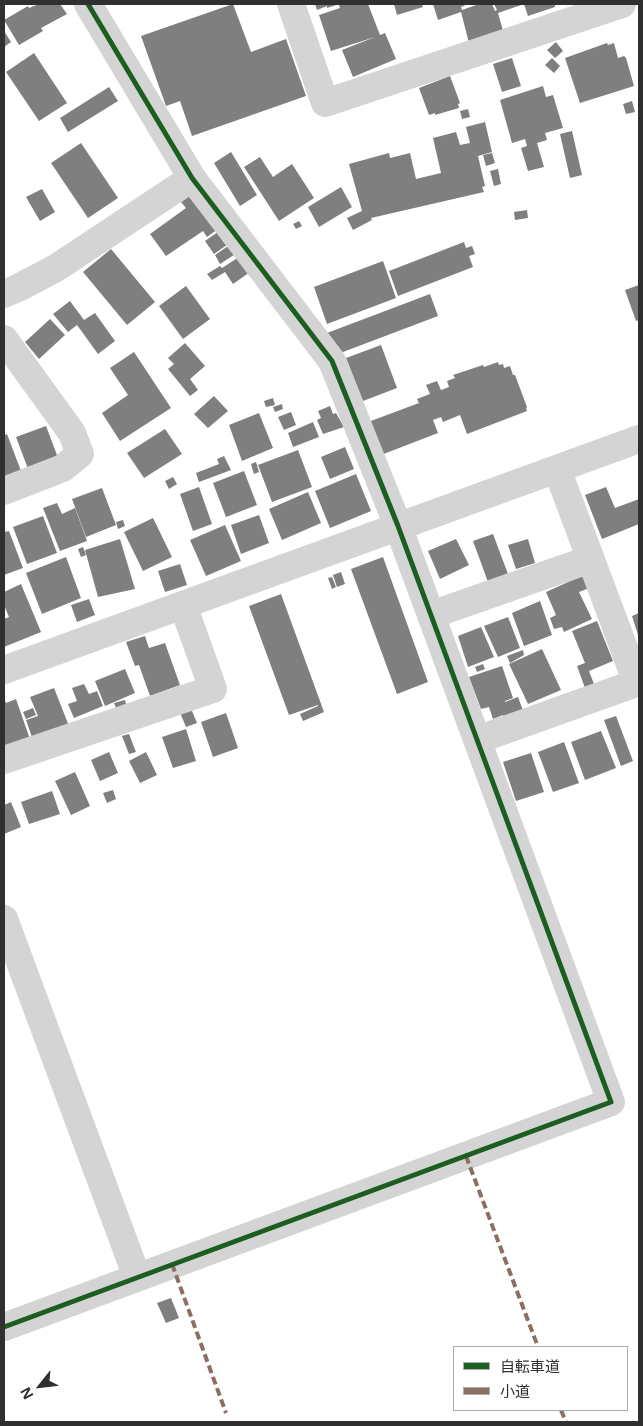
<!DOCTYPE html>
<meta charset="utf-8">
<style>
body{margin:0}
#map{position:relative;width:643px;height:1426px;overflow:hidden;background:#fff;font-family:"Noto Sans","Noto Sans JP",sans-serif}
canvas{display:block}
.frame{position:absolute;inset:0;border:5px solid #303030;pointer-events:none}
.legend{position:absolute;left:453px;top:1346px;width:175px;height:65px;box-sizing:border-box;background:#fff;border:1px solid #acacac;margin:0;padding:6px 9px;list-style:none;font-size:15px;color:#303030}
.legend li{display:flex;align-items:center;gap:10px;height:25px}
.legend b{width:25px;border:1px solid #acacac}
.north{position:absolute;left:15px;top:1361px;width:50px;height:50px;-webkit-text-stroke:4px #fff;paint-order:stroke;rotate:241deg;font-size:14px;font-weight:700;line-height:20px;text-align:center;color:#303030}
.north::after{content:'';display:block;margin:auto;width:18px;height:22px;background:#303030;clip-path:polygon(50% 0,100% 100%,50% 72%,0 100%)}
</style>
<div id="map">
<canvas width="643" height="1426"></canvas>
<div class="frame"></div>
<ul class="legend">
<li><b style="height:6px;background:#1b5e20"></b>自転車道</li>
<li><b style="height:6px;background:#8d6e63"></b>小道</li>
</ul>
<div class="north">N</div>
</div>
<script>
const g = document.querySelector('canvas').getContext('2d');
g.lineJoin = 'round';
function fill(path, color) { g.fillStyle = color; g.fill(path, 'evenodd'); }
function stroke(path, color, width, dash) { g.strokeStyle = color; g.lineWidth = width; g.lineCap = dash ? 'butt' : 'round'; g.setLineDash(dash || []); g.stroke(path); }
const building = new Path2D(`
 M39,4H60L67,14L41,28L43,31L19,45L4,20L28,6L29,8Z
 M233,4L251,52L286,39L306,96L192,136L180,101L166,106L141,36Z
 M315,4H339L327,8V6L317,10Z
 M343,4H368L380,35L385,33L396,59L353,77L342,50L375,37L331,51L319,15L340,8L339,5Z
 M394,4H422L423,7L397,15Z
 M433,4H468L461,7L462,10L479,4H492L495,11L497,10L494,4H558L555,5V7L528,16L524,4L498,13L504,34L469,43L461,12L438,20Z
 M4,31L11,42L4,47Z
 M556,42L563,51L555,58L547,50Z
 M607,43L608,45L614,43L618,58L624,56L626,58L634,86L580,103L565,58Z
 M34,53L67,103L39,121L6,72Z
 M512,58L521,86L502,92L493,64Z
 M552,58L560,66L554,73L545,65Z
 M450,76L460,103L458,104L459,108L435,115V113L429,115L419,88Z
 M543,86L546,97L553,95L563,128L545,133L547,140L537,143L544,167L528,171L521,148L527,146L525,139L512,143L500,100Z
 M109,87L118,101L68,132L60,118Z
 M632,101L635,112L626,114L623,104Z
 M468,109L470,117L462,119L460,111Z
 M485,122L492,152L478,156L485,186L482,187L484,192L371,218L372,220L353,230L347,218L362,211L349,164L389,153L390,158L410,153L416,179L441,173L433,138L456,132L460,145L470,143L466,127Z
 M572,131L582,175L570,178L560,134Z
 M81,143L118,198L88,218L51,163Z
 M231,152L257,195L240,206L214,163Z
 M492,153L495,163L486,166L483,155Z
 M260,157L273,177L292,164L314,198L279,221L244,167Z
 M498,169L501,184L494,186L490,171Z
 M341,187L352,207L319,227L308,207Z
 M42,189L55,212L40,221L26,197Z
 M198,190L222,226L207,237L203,231L166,256L150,234L186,208L181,202Z
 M527,210L528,218L515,220L514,212Z
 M299,221L302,226L296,229L293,224Z
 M222,229L231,242L214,254L205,241Z
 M464,242L466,248L472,246L475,254L469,256L473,267L398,296L389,271Z
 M231,244L237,253L220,264L215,255Z
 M111,249L155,302L127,325L83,272Z
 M239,257L250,272L233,284L225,272L212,280L207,274L220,266L222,268Z
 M383,261L396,298L327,324L314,287Z
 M639,285V320L636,321L625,290Z
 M186,286L210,319L183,339L159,306Z
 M430,294L438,316L335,355L327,333Z
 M70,301L84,320L95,313L115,341L98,354L77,325L68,332L53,314Z
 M50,319L65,335L39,359L25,342Z
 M185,343L205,366L190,379L198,390L190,396L168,369L174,364L168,358Z
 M381,345L397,388L363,401L346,358Z
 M134,352L171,408L120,441L102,413L128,395L110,368Z
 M498,362L499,365L503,364L504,368L510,366L513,375H515L527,407L526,408L527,411L467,434L460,415L443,422L441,417L433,420L438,433L381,455L368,422L419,403L417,399L430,394L426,385L437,381L441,390L449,387L447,381L455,378L453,375L483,365L484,367Z
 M214,396L228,411L208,428L194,414Z
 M273,398L275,405L266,407L264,401Z
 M282,404L283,409L275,412L273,407Z
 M330,406L333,414L336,413L344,427L323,434L317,420L321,418L318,411Z
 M291,412L296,425L284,430L278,417Z
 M259,413L273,448L242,461L229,425Z
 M313,422L319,437L293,447L288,433Z
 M46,426L60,463L30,474L16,437Z
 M165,429L182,454L144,478L127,453Z
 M7,434L21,471L4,478V435Z
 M345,447L354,469L330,479L321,457Z
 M298,450L312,487L272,502L258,465Z
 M224,456L231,470L199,482L196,473L219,464L217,459Z
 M256,462L259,472L254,474L251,464Z
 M244,471L257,505L226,517L213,483Z
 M356,474L371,511L330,528L315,491Z
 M173,477L177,484L169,489L165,481Z
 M199,487L212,524L193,531L180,494Z
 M606,487L615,508L639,499V524L602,539L585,495Z
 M102,488L116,525L86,537L72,499Z
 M308,492L321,523L282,540L269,509Z
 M57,503L62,514L75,508L87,541L60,551L43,508Z
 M259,515L269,543L241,554L231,525Z
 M43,516L57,553L27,564L13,527Z
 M153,518L172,557L143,571L124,532Z
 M123,520L125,526L118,529L116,522Z
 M225,525L241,561L206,576L190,540Z
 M9,531L23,568L4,575V532Z
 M493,534L508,574L488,582L473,541Z
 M120,539L135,589L98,597L85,550Z
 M456,539L469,565L440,579L428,551Z
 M528,539L535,563L516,569L508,545Z
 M83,547L86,555L81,557L78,549Z
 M66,557L81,598L42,614L26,573Z
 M383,557L428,682L397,694L351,569Z
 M180,564L187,585L165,592L158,571Z
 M341,572L345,584L337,587L333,575Z
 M586,574L592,587L579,592L592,619L564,632L562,627L554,629L550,618L556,615L546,592Z
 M332,577L336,587L332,589L328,578Z
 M21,584L41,632L4,647V619L9,617L4,605V592Z
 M281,594L324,712L303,721L300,714L318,706V705L289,715L249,606Z
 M89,599L95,615L77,622L71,605Z
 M540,601L552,635L524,646L512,613Z
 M639,613V638L632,616Z
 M508,617L520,648L498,657L484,626Z
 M597,621L613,661L589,671L594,684L585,688L577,666L585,663L572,631Z
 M481,627L494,657L468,667L458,636Z
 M145,636L149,648L165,643L180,685L150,696L139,665L135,666L126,642Z
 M542,649L561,690L528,704L509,664Z
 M523,650L524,655L510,663L507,656Z
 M483,664L485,669L477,672L475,667Z
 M502,666L513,698L505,701V702L518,697L524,713L504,720L503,715L493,719L489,707L481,709L469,677Z
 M125,669L135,693L105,706L95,681Z
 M84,684L89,694L97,691L103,706L74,718L68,704L77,701L72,688Z
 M54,688L69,726L33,740L26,720L38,716L30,697Z
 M4,698L6,703L16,699L31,742L4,752Z
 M125,700L126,704L116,708L114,703Z
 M190,706L197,723L186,727L179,710Z
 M33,708L36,715L26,719L23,712Z
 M226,713L238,748L213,757L201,722Z
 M616,716L633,761L621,766L604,720Z
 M186,729L196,761L173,768L162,737Z
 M601,731L616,768L585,780L571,742Z
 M129,734L136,752L129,754L122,736Z
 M564,742L579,783L553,792L538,752Z
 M109,752L118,773L100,781L91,760Z
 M146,752L157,775L140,783L129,761Z
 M531,753L544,792L516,801L503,762Z
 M75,772L90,806L71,815L55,781Z
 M113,790L116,799L107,803L103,793Z
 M52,791L60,814L29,824L21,802Z
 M11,802L21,827L4,834V805Z
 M171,1298L179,1318L166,1323L157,1303Z`);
const minor = new Path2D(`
 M291,4L325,103L622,4
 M4,294L18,288L56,268L192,178
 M4,339L72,433L80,454L63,468L4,491
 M557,469L637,683
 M431,615L591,559
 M4,670L639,439
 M477,740L639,682
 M4,760L213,689L183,605
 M4,919L137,1277
 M4,1327L611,1102L398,526L332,361L192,178L88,4`);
const quiet = new Path2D(`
 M466,1156L538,1347
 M172,1264L226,1413
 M561,1410L566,1422`);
const cycleway = new Path2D(`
 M4,1327L611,1102L398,526L332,361L192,178L88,4`);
fill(building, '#7f7f7f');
stroke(minor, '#d4d4d4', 28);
stroke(quiet, '#8d6e63', 4, [8, 4]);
stroke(cycleway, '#1b5e20', 5);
</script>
